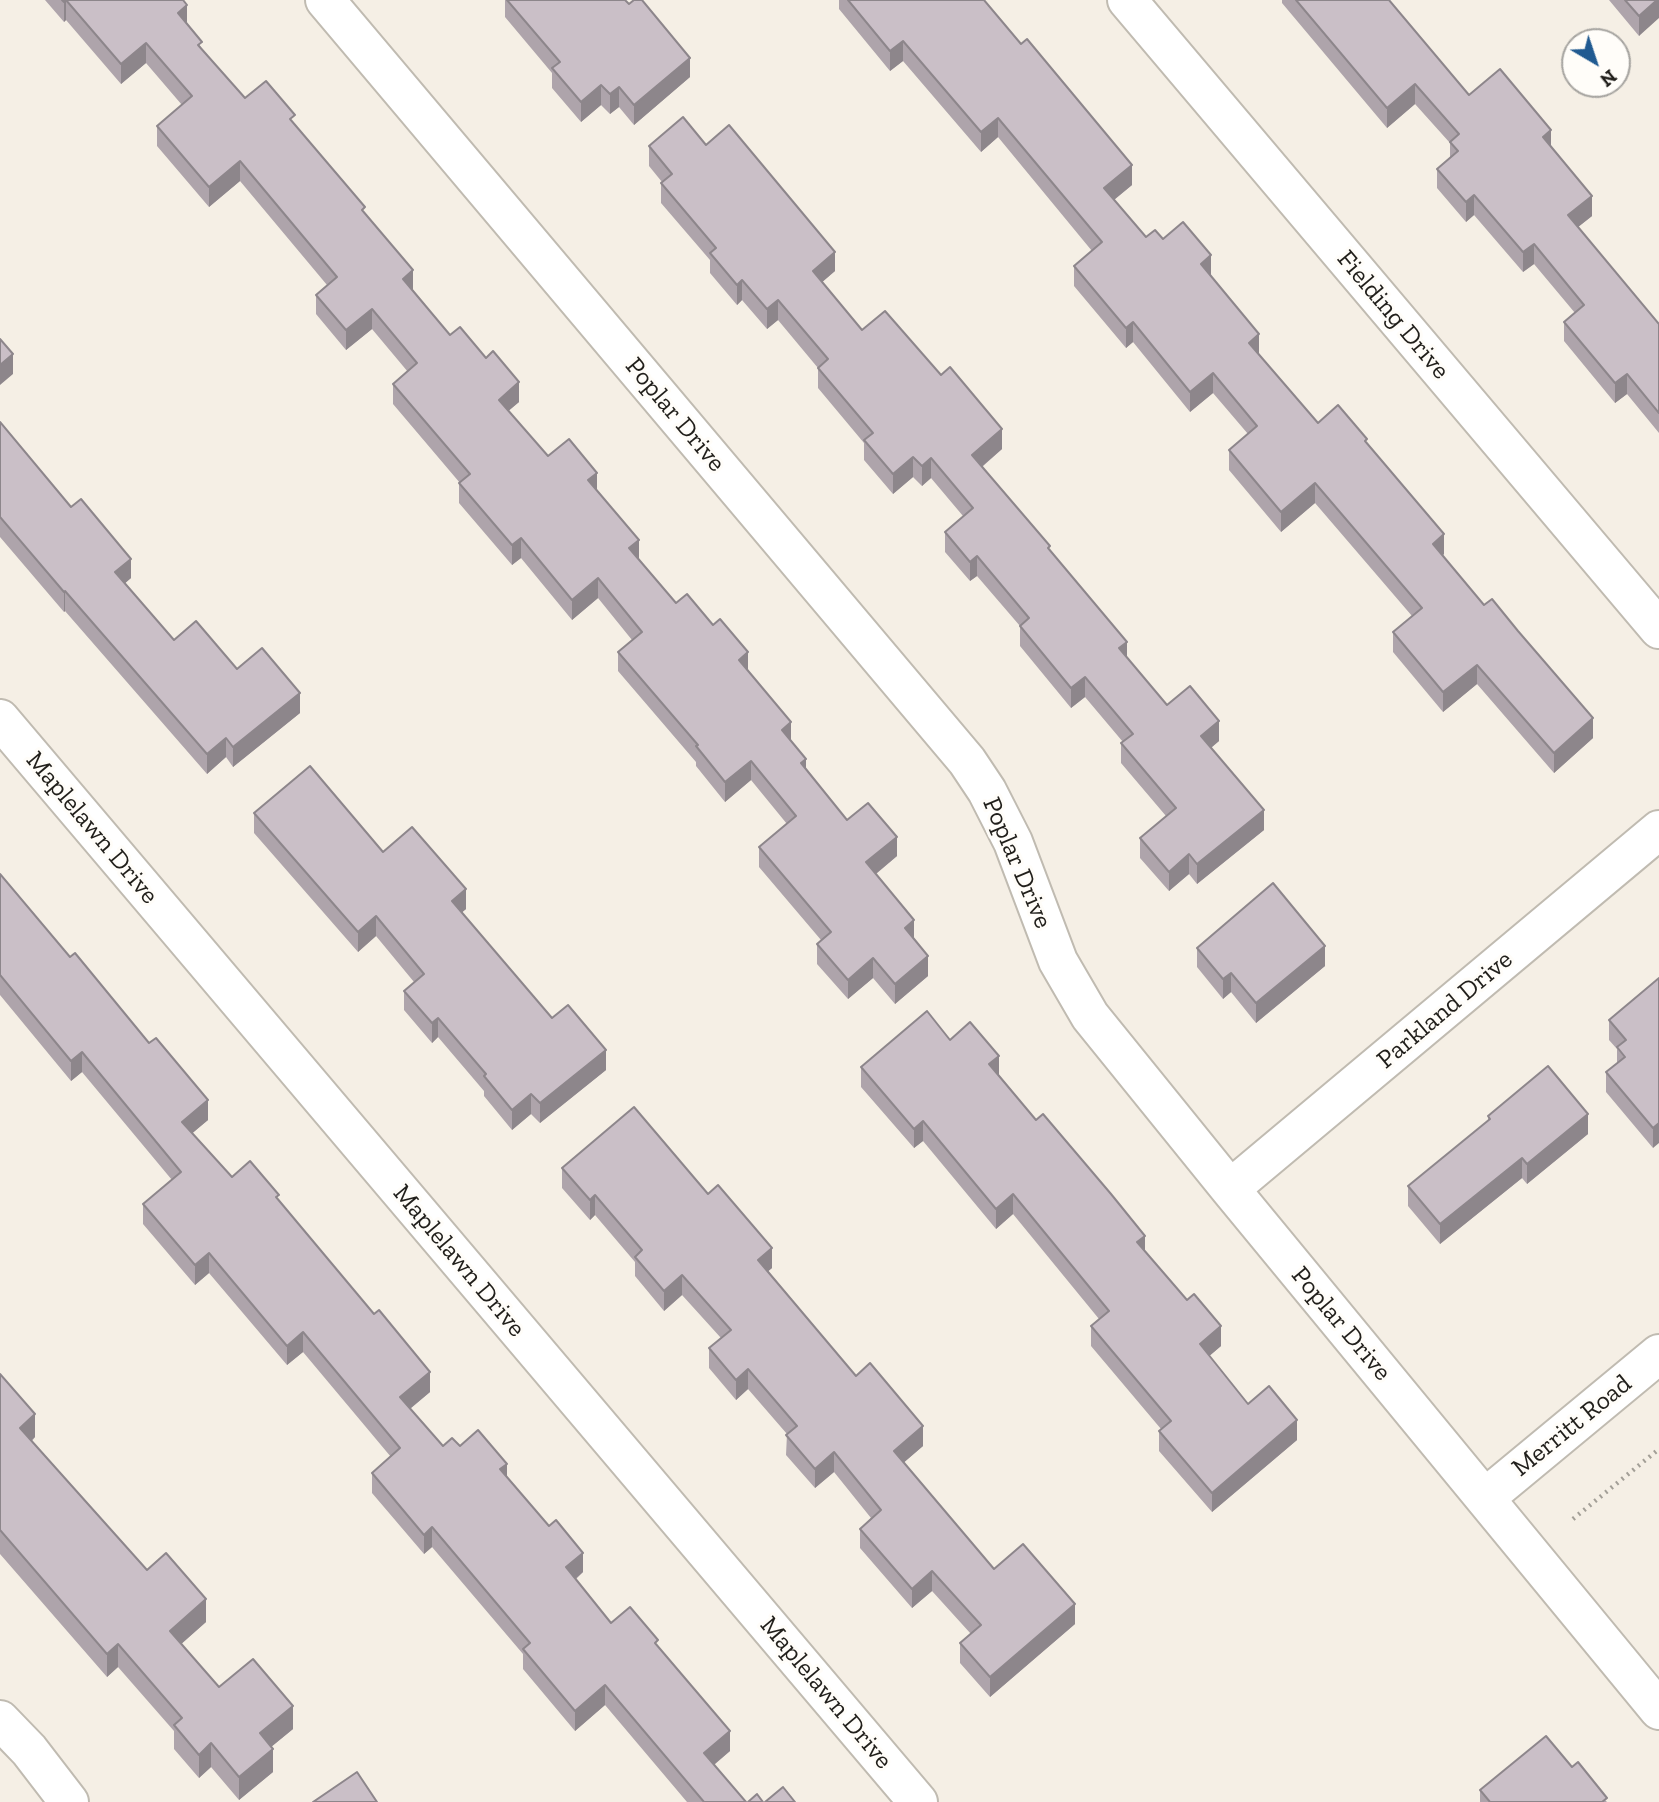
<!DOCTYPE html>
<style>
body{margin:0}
#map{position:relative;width:1659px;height:1802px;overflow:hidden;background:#f5efe5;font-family:"Zilla Slab",serif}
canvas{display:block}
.north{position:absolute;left:1561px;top:28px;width:70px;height:70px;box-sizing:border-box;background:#fffdf9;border:2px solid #a6a4a0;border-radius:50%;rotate:141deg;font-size:19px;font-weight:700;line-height:28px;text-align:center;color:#211f1b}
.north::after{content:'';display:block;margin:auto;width:24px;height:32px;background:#205a91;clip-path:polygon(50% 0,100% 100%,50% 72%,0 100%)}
</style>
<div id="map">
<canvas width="1659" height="1802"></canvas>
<div class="north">N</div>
</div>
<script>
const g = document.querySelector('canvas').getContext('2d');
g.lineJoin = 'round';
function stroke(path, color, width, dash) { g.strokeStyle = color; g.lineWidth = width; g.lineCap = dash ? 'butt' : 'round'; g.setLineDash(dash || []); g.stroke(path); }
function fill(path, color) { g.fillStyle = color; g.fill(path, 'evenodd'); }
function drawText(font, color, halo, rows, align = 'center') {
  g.font = font + ' "Zilla Slab",serif'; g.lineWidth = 6; g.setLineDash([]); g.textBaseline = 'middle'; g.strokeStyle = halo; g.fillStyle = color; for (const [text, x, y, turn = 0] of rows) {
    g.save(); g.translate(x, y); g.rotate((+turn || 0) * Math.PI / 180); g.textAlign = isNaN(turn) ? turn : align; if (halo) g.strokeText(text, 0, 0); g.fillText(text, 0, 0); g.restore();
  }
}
const path = new Path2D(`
 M1573,1519L1659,1449`);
const minor = new Path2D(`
 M325,0L967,761L987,791L1013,842L1058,961L1090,1016L1230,1189L1659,1710
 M1127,0L1659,629
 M0,719L918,1802
 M1230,1189L1659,830
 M1485,1498L1659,1354
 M0,1720L29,1750L69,1802`);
const wall = new Path2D(`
 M45,0H183L187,24L202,49L245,98L295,124L365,214L413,290L450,335L519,402L508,411L548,456L597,491L639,559L676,603L748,671L791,741L806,769L847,820L897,856L876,874L914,939L928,976L895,1004L873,978L848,999L817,964V944L821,940L759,867V847L787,824L751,780L725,802L696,766V762L618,671V652L632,640L598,598L572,620L521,558L512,565L459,503V483H460L393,404V384L408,372L372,329L346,350L316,314V295L327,285L240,181L209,207L157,146V126L182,105L146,63L121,84L66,20L64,22Z
 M505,0H625L690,77L634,125L619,107L610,114L601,105L581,122L552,88V73L505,17Z
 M839,0H984L1132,185L1114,200L1146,237L1163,239L1211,275V276L1259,354L1318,423L1367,443L1444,554L1442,556L1593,738L1554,773L1477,684L1443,712L1393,652V632L1412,616L1315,503L1281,532L1229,470V450L1248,434L1213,393L1190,412L1133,342L1126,348L1074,286V266L1092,251L998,137L981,152L903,61L890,71L839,9Z
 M1282,0H1389L1469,95L1551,147L1592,216L1578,227L1659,324V433L1627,394L1615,403L1564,341V322L1575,313L1534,264L1523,272L1474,215L1466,222L1437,188V169L1450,158V143L1415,104L1387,128L1282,3Z
 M1609,0H1659L1639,36Z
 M706,145L835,271L822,282L862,330L1002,449L982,467L1050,550L1127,657L1167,705L1219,741L1211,748L1264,830L1197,884L1189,874L1169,891L1140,858V838L1166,816L1121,763V743L1123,742L1085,697L1071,708L1020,646V626L977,576L970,581L945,552V532L963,516L931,478L922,486L913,477L893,494L864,460V443L818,388V368L778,320L767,329L742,300L737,305L710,273V260L661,203V183L662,182L649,166V146Z
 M0,422L131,578L125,583L174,640L237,669L300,713L233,767L226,757L207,774L65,611L64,612L0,537Z
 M254,813L383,852L466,909L462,912L552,1018L606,1070L540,1123L531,1114L512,1130L484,1096V1091L438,1037L432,1043L404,1010V991L414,982L376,936L358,952L254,833Z
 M0,874L208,1120L192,1133L232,1177L279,1200L430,1392L410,1409L443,1446H460L507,1477L583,1572L576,1579L611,1623L658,1646L730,1751L714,1765L746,1802H687L605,1705L575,1731L523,1669V1654L432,1547L424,1554L372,1493V1473L391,1457L303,1352L287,1365L209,1273L195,1285L143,1224V1204L172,1180L82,1072L71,1081L0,995Z
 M1197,948L1325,966L1256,1023L1231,992L1223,999L1197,967Z
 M1659,978L1653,1148L1606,1092V1072L1617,1063V1049L1609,1040V1020Z
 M861,1067L999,1075L1145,1251L1221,1346L1209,1356L1248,1404L1297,1440L1212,1512L1159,1451V1431L1161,1429L1091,1346V1326L1099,1319L1013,1214L996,1229L923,1141L914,1148L861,1087Z
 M1488,1116L1588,1134L1527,1184L1522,1178L1440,1244L1408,1206V1186L1488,1121Z
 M562,1168L708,1194L772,1268L768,1271L856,1376L923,1446L903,1463L994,1569L1075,1624L990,1697L960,1663V1643L971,1634L932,1591L912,1608L860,1548V1529L871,1518L834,1472L815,1488L786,1455L787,1434L748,1389L736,1400L709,1368V1348L721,1338L682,1295L664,1311L635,1276V1262L595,1215L590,1220L562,1188Z
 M0,1374L35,1437L32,1441L147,1570L206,1622L181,1644L219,1687L293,1729L271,1747L273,1772L239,1800L211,1767L199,1778L174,1749V1731L118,1667L107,1677L0,1554Z
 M1572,1767L1607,1802H1480V1790Z`);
const shadedWall = new Path2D(`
 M66,0V20L64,22V2Z
 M1657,0H1659V18L1639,36V16Z
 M187,5V25L178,13Z
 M903,41V61L890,71V51Z
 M146,43V63L121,84V64Z
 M690,58V77L634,125V105Z
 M1415,84V104L1387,128V108Z
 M601,85V105L581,122V102Z
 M619,87V107L610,114V94Z
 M998,118V137L981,152V132Z
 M1551,130V150L1543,137Z
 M240,161V181L209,207V187Z
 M1132,165V185L1104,208V188Z
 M1474,195V215L1466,222V202Z
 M1592,196V216L1568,235V215Z
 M1534,244V264L1523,272V252Z
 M835,252V271L813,290V271Z
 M1211,255V275L1201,284V264Z
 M413,270V290L403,279Z
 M742,280V300L737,305V285Z
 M778,300V320L767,329V309Z
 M372,309V329L346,350V330Z
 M1133,322V342L1126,348V328Z
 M1259,334V354L1249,343Z
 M13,354V374L0,385V365Z
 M1213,373V393L1190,412V392Z
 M1627,374V394L1615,403V383Z
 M519,382V402L499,419V400Z
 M1002,429V449L972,475V455Z
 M913,457V477L893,494V474Z
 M931,458V478L922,486V466Z
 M597,473V492L588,480Z
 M1315,483V503L1281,532V512Z
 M1444,534V554L1433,564V544Z
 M521,538V558L512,565V545Z
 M639,540V560L629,548Z
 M977,556V576L970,581V562Z
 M131,559V578L115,592V572Z
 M598,578V598L572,620V600Z
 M65,591V611L64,612V592Z
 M1127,642V662L1119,648Z
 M748,652V671L739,660Z
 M1477,665V684L1443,712V692Z
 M1085,677V697L1071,708V688Z
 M300,693V713L233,767V747Z
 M1593,718V738L1554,773V753Z
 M1219,721V741L1201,756V736Z
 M791,722V742L782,730Z
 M226,738V757L207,774V754Z
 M806,759V778L801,763Z
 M751,761V780L725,802V782Z
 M1264,810V830L1197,884V864Z
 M897,837V856L866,882V862Z
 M1189,854V874L1169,891V872Z
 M466,889V909L452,921V901Z
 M376,916V936L358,952V932Z
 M914,920V940L905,928Z
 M1325,946V966L1256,1023V1003Z
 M928,956V976L895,1004V984Z
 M873,958V978L848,999V980Z
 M1231,973V992L1223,999V979Z
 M438,1018V1037L432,1043V1023Z
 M606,1050V1070L540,1123V1103Z
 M82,1052V1072L71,1081V1061Z
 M999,1056V1076L989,1064Z
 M531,1094V1114L512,1130V1110Z
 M208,1100V1120L182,1142V1122Z
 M1588,1114V1134L1527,1184V1164Z
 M923,1121V1141L914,1148V1129Z
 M1659,1123V1143L1653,1148V1128Z
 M1522,1158V1178L1440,1244V1224Z
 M1013,1194V1214L996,1229V1209Z
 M595,1195V1215L590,1220V1200Z
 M1145,1236V1256L1137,1242Z
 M772,1248V1268L758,1280V1260Z
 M209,1253V1273L195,1285V1265Z
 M682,1275V1295L664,1311V1291Z
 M1221,1326V1346L1200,1364V1344Z
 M303,1332V1352L287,1365V1346Z
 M748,1369V1389L736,1400V1380Z
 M430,1372V1392L400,1417V1397Z
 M35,1414V1437L20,1451V1428Z
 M1297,1420V1440L1212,1512V1493Z
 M923,1426V1446L894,1471V1451Z
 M834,1452V1472L815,1488V1469Z
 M507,1464V1484L500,1469Z
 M432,1527V1547L424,1554V1535Z
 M583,1553V1572L566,1587V1567Z
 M932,1571V1591L912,1608V1589Z
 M206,1599V1622L170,1654V1631Z
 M1075,1604V1624L990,1697V1677Z
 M118,1644V1667L107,1677V1654Z
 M605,1685V1705L575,1731V1711Z
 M293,1706V1729L260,1756V1733Z
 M730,1731V1751L704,1773V1753Z
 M211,1743V1767L199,1778V1755Z
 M273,1749V1772L239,1800V1777Z`);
const building = new Path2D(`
 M62,0H183L187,5L178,13L202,42L198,45L245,98L266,81L295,115L290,119L365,207L362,210L413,270L403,279L450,335L460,327L486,358L493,351L519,382L499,400L548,456L569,439L597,473L588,480L639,540L629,548L676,603L687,594L713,625L720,619L748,652L739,660L791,722L782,730L806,759L801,763L847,820L868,803L897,837L866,862L914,920L905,928L928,956L895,984L873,958L848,980L817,944L831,932L759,847L796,816L751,761L725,782L696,746L698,745L618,652L642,632L598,578L572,600L521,538L512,545L459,483L470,474L393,384L417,363L372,309L346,330L316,295L337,277L240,161L209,187L157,126L192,96L146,43L121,64L66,0L64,2Z
 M507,0H625L629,4L634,0H642L690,58L634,105L619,87L610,94L601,85L581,102L552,68L560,62Z
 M848,0H984L1021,44L1027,39L1132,165L1104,188L1146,237L1155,230L1163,239L1183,222L1211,255L1201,264L1259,334L1249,343L1318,423L1338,405L1367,439L1365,441L1444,534L1433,544L1484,605L1492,599L1518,631L1593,718L1554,753L1477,665L1443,692L1393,632L1422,608L1315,483L1281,512L1229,450L1257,426L1213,373L1190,392L1133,322L1126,328L1074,266L1102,242L998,118L981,132L903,41L890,51Z
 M1296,0H1389L1469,95L1500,69L1551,130L1543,137L1592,196L1568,215L1659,324V413L1627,374L1615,383L1564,322L1584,305L1534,244L1523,252L1474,195L1466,202L1437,169L1458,151L1450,142L1459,134L1415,84L1387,108Z
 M1625,0H1657L1639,16Z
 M683,117L706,145L729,125L835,252L813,271L862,330L885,311L941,375L950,367L1002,429L972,455L1050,546L1048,548L1127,642L1119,648L1167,705L1190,686L1219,721L1201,736L1264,810L1197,864L1189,854L1169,872L1140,838L1176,808L1121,743L1133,734L1085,677L1071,688L1020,626L1029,618L977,556L970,562L945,532L973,508L931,458L922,466L913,457L893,474L864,440L873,433L818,368L828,359L778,300L767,309L742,280L737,285L710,253L716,248L661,183L672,174L649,146Z
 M0,339L13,354L0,365Z
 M0,422L71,507L81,499L131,559L115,572L174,640L196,621L237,669L262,648L300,693L233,747L226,738L207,754L65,591L64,592L0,517Z
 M310,766L383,852L412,827L466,889L452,901L552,1018L568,1005L606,1050L540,1103L531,1094L512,1110L484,1076L486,1074L438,1018L432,1023L404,991L424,974L376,916L358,932L254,813Z
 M0,874L70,957L75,953L149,1043L156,1038L208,1100L182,1122L232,1177L250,1161L279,1195L276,1197L374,1314L379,1310L430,1372L400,1397L443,1446L452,1438L460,1446L478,1430L507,1464L500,1469L549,1526L556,1520L583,1553L566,1567L611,1623L630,1607L658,1640L655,1643L730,1731L704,1753L746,1802H704L605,1685L575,1711L523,1649L530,1643L432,1527L424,1535L372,1473L400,1448L303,1332L287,1346L209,1253L195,1265L143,1204L181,1172L82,1052L71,1061L0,975Z
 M1273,883L1325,946L1256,1003L1231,973L1223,979L1197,948Z
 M1659,978V1123L1653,1128L1606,1072L1625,1057L1617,1047L1626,1040L1609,1020Z
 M927,1011L950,1040L970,1022L999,1056L989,1064L1036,1120L1043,1114L1111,1194L1145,1236L1137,1242L1187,1300L1194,1294L1221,1326L1200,1344L1248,1404L1269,1386L1297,1420L1212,1493L1159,1431L1171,1421L1091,1326L1109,1311L1013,1194L996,1209L923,1121L914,1129L861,1067Z
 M1548,1066L1588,1114L1527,1164L1522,1158L1440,1224L1408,1186L1490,1119L1488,1116Z
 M634,1107L708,1194L718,1185L772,1248L758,1260L856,1376L870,1363L923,1426L894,1451L994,1569L1023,1544L1075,1604L990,1677L960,1643L981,1625L932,1571L912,1589L860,1529L881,1510L834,1452L815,1469L786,1435L797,1426L748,1369L736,1380L709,1348L731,1330L682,1275L664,1291L635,1257L642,1250L595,1195L590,1200L562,1168Z
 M0,1374L35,1414L20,1428L147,1570L166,1553L206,1599L170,1631L219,1687L253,1659L293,1706L260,1733L273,1749L239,1777L211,1743L199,1755L174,1725L182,1718L118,1644L107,1654L0,1530Z
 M1546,1736L1572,1767L1578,1762L1607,1798L1602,1802H1490L1480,1790Z
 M357,1772L377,1802H313Z
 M783,1787L795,1802H765Z
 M757,1794L763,1802H748Z`);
const streetNames = [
 ["Fielding Drive",1393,315,50],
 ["Poplar Drive",675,415,50],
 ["Maplelawn Drive",92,828,50],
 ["Poplar Drive",1017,863,67],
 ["Parkland Drive",1445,1010,-40],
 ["Maplelawn Drive",459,1261,50],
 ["Poplar Drive",1341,1324,50],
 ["Merritt Road",1572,1426,-39],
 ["Maplelawn Drive",826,1693,50]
];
stroke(minor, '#c0bbb1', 42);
stroke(path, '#a39f97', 4.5, [2, 5]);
stroke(minor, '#fff', 38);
fill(wall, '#aea4ab');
fill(shadedWall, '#8d868b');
fill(building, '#cabfc7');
stroke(building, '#8d868b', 2);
drawText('26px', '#211f1b', '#fffdf9', streetNames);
</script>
